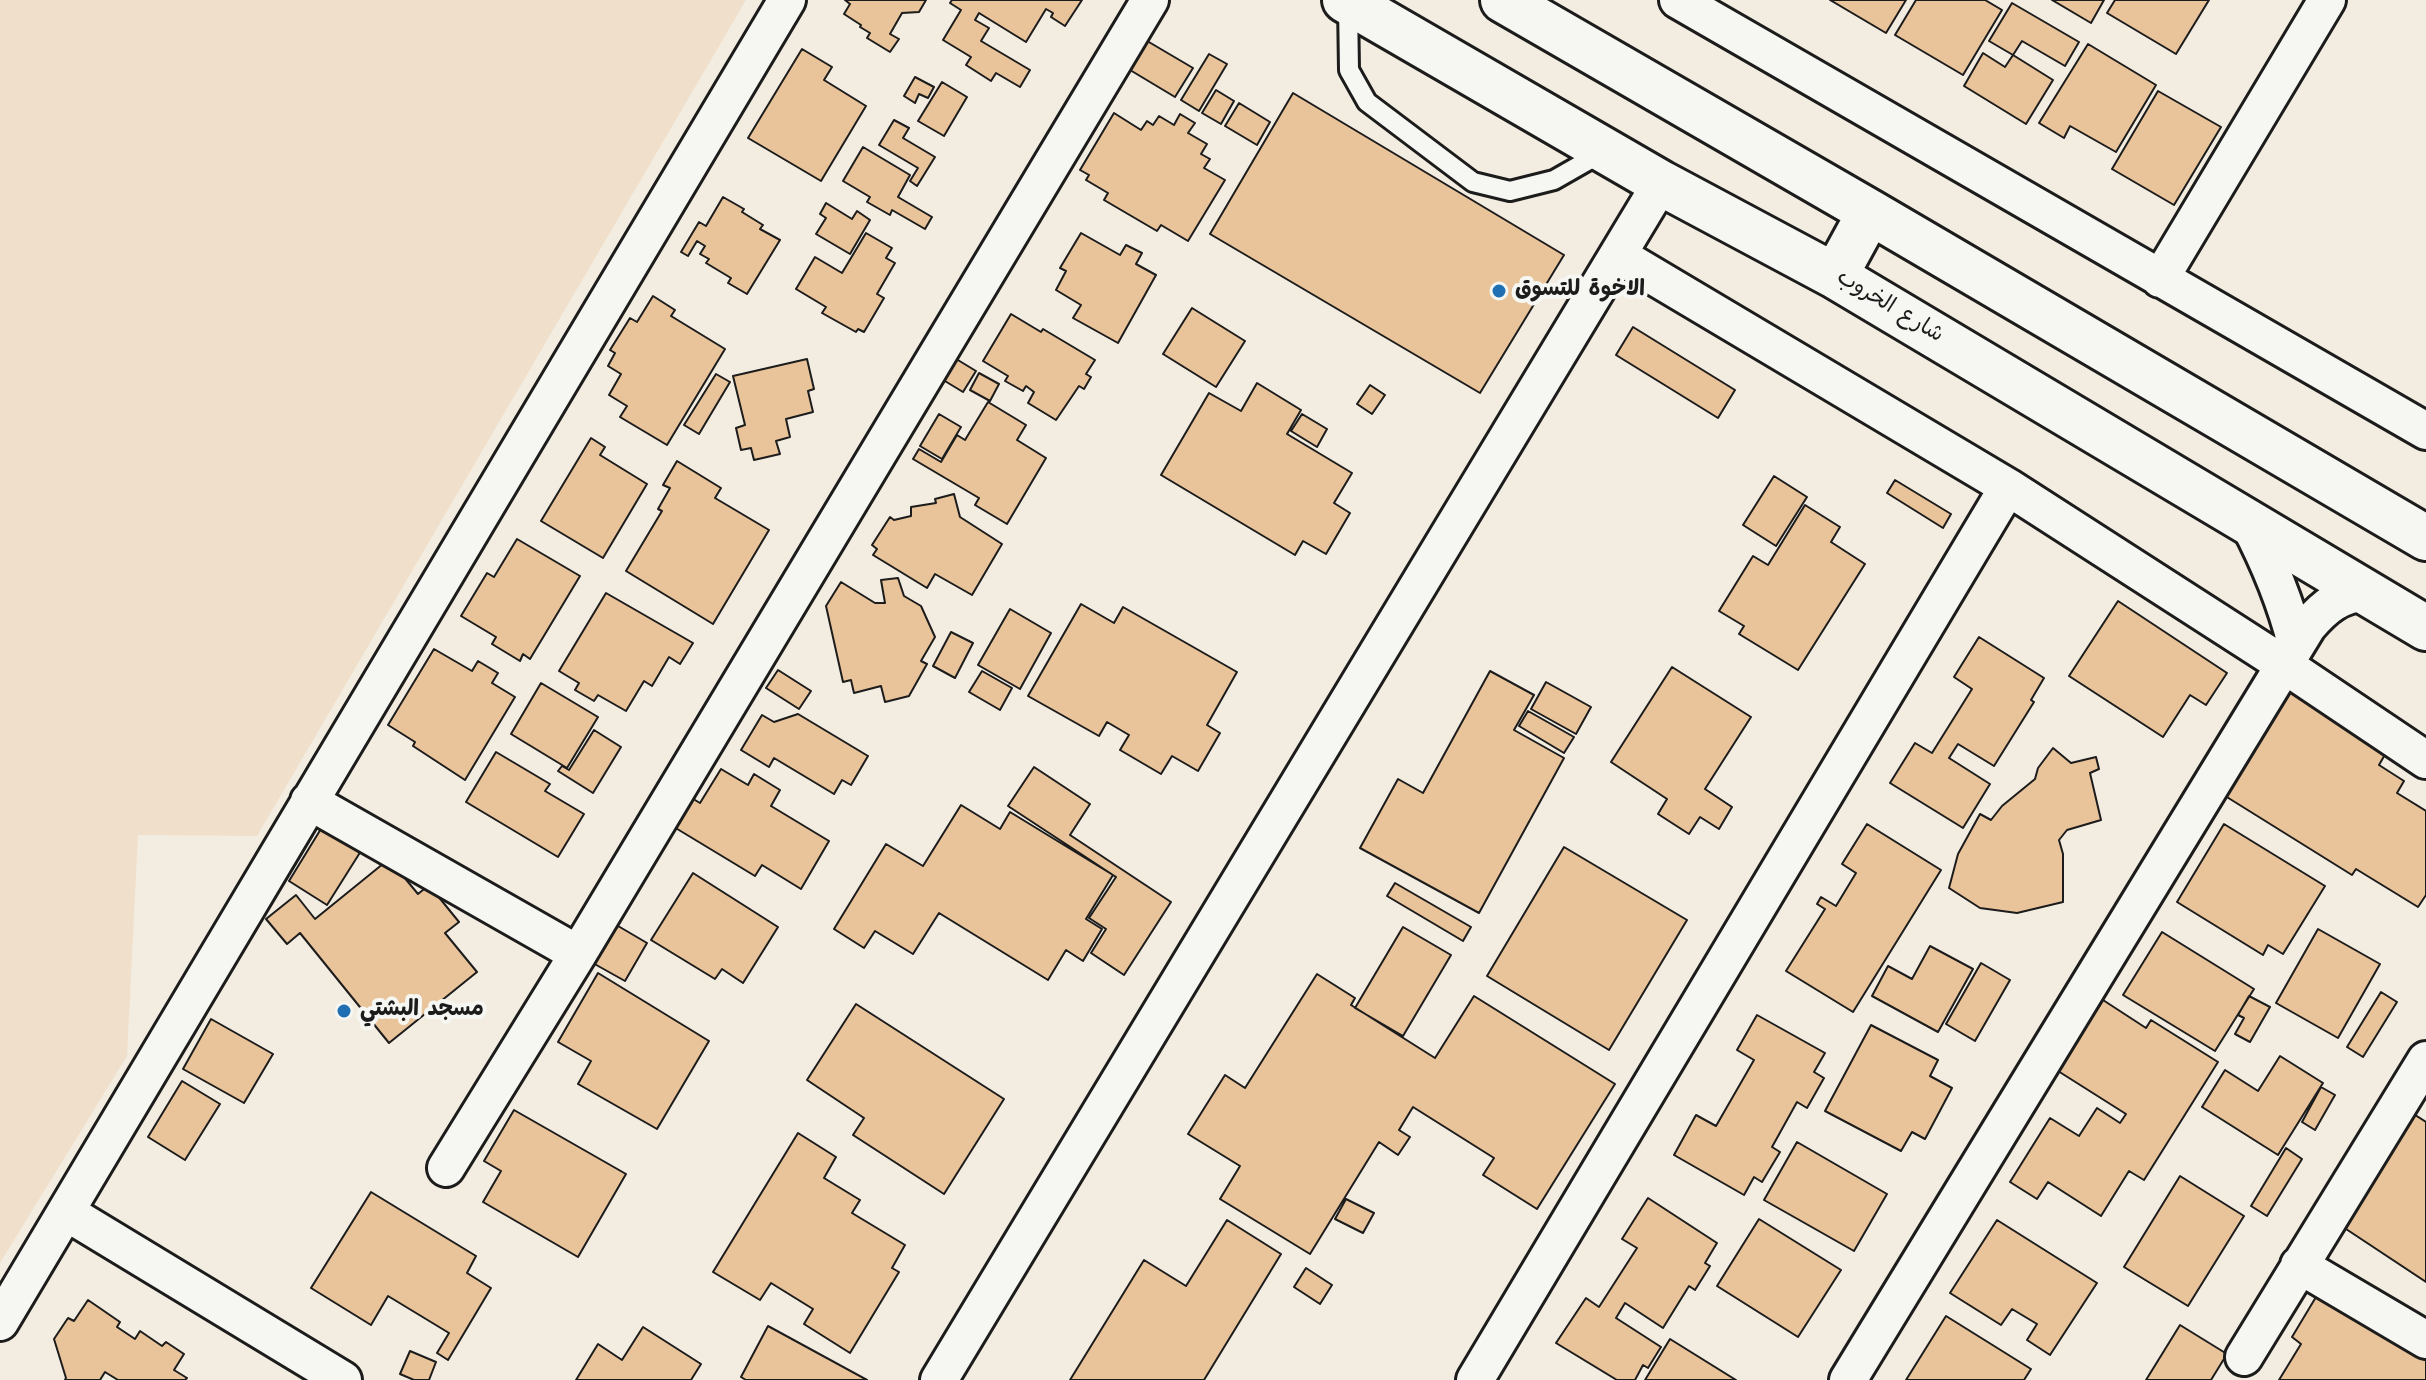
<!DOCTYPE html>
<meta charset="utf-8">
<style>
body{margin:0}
canvas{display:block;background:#f3ece0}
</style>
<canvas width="2426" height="1380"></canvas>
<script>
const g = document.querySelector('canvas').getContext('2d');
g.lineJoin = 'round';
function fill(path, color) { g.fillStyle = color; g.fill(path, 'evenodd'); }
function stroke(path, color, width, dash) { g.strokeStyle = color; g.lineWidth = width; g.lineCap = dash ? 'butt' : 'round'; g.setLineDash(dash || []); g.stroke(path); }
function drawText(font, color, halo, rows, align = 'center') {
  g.font = font + ' Kalam,"Playpen Sans Arabic",sans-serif'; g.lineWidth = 8; g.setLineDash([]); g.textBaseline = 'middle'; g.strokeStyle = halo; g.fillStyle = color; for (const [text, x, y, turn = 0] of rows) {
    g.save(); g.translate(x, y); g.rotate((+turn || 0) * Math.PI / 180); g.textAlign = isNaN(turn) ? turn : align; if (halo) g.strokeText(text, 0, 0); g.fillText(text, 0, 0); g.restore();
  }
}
const built = new Path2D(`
 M0,0H746L257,836L138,835L127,1056L0,1263Z`);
const building = new Path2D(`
 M845,0H926L919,12L902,13L890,34L899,39L890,52L867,38L870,33L860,27L861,25L844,14L850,4Z
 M952,0H1082L1065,26L1051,17L1053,13L1046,9L1026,42L979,13L975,20L989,28L981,41L1030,70L1020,87L996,73L991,81L966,65L971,57L943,40L961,10L950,3Z
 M1830,0H1906L1886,33Z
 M1916,0H1985L2002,10L1963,75L1895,35Z
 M2052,0H2104L2091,23Z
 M2115,0H2209L2176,54L2107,13Z
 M2012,3L2079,42L2065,66L2022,41L2013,55L1989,41Z
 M1137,35L1193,68L1175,97L1120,64Z
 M2088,44L2156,85L2116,152L2070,126L2064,138L2039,123Z
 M802,49L832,67L824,80L866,106L821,181L748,138Z
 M1983,53L2005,67L2013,55L2053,80L2026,124L1964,86Z
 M1209,54L1227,64L1199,111L1181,100Z
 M915,77L934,87L928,98L919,94L915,103L904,96Z
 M942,82L967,97L944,136L918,121Z
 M1216,90L1234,101L1221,124L1202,113Z
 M2158,91L2221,127L2174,205L2112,169Z
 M1293,93L1564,255L1480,393L1210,234Z
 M1239,103L1270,122L1257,145L1225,126Z
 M1114,113L1141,130L1147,121L1153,125L1159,116L1174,125L1180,114L1195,123L1188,133L1207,144L1201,154L1210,159L1204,168L1225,180L1188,241L1161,225L1157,231L1104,200L1108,193L1086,180L1089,175L1080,170Z
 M894,120L909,128L903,138L935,157L917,186L910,181L918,168L879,145Z
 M863,147L910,175L898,197L932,217L925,229L892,210L890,215L867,202L870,197L843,181Z
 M723,197L744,209L742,212L763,225L760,229L780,240L747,294L728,283L731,278L706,263L709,259L700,254L705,246L697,241L688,256L681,252L699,222L706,226Z
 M826,203L852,219L857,211L870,220L850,254L816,234L826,218L820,214Z
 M866,233L892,248L886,258L895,263L877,294L884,298L864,332L858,329L856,332L822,313L826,307L796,289L815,257L842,273Z
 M1081,233L1120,255L1126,245L1142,253L1136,264L1156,275L1118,343L1073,318L1081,305L1056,290L1066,271L1060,268Z
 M653,296L675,310L671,316L725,349L667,445L620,417L627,406L609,395L621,374L608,366L615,353L610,350L630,318L637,322Z
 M1192,308L1245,341L1216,387L1163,354Z
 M1011,314L1041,332L1043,329L1095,360L1086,374L1091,377L1084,389L1079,386L1056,420L1028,403L1034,392L1026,386L1023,391L1005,381L1008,376L983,361Z
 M1633,327L1735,390L1718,418L1616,355Z
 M948,354L976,371L963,392L935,375Z
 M807,359L814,389L808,391L813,412L786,419L790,437L776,441L780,454L754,460L751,448L741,450L736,428L745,425L733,376Z
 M979,373L999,384L990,401L970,390Z
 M716,374L730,382L699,434L684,425Z
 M1257,383L1301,410L1287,434L1352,473L1334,503L1350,513L1326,554L1303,541L1295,555L1161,475L1209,393L1241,411Z
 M1370,385L1385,395L1372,414L1357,404Z
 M988,402L1026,425L1017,440L1046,458L1007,524L975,505L979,498L913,459L919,449L941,462L957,435L965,440Z
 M939,414L961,427L942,459L920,446Z
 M1302,414L1327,429L1317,447L1291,431Z
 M591,438L605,447L600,455L647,484L603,558L541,521Z
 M677,461L721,488L715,498L769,530L713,624L626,571L662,511L658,509L670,488L663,485Z
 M1774,476L1807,497L1776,546L1743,525Z
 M1895,480L1951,514L1943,528L1887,493Z
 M954,494L960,517L1002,544L972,595L935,574L927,588L873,555L877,549L872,545L890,517L894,520L911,516V507L936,503L935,499Z
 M1805,505L1840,527L1831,542L1865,564L1798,670L1739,634L1744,626L1719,611L1753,556L1768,565Z
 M517,539L580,576L530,659L523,654L520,661L492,644L496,637L461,616L487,573L494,577Z
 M898,578L904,596L921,606L935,637L921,661L927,664L909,696L885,702L881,686L854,693L851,680L843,682L826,606L841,582L875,603H885L881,580Z
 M606,593L693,643L680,664L669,657L652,686L644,681L626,711L598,695L594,701L575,690L579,683L559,671Z
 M2118,601L2227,673L2206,705L2190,695L2163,737L2069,676Z
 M1081,604L1114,623L1123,607L1237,672L1207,725L1220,733L1198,771L1172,756L1161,774L1120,750L1129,735L1107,722L1099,736L1028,696Z
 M1010,609L1051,633L1020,689L978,665Z
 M951,632L973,643L955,678L933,666Z
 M1979,637L2044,678L2031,700L2034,702L1994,766L1958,744L1949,758L1990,784L1963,828L1890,783L1915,743L1932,753L1972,689L1954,677Z
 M434,649L472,671L478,661L498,673L492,683L515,697L465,780L413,746L415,742L388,725Z
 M1672,667L1751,717L1705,789L1732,807L1719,829L1700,817L1689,834L1658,814L1667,799L1611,762Z
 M778,670L811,691L799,709L766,688Z
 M982,671L1012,688L1000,710L969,692Z
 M1490,671L1534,695L1514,730L1564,758L1479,913L1360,848L1398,779L1423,793Z
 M1546,682L1591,707L1576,734L1531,709Z
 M541,683L598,717L567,768L511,734Z
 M2287,689L2387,751L2379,765L2404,781L2397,793L2426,811V895L2418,907L2356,869L2352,875L2222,794Z
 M1528,711L1574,737L1564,753L1519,726Z
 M798,714L868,756L851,785L842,780L834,794L774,758L769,767L741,750L762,715L774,722Z
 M594,730L621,747L593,793L558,771L562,766L569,770Z
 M2053,748L2071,763L2096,757L2099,769L2090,773L2101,820L2067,830L2059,840L2063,854V902L2017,913L1980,908L1949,888L1958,854L1980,814L1991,820L2002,806L2035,779L2038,768Z
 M496,752L550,784L545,791L584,814L558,857L466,802Z
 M1034,767L1090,804L1070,835L1171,902L1124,975L1091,953L1106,929L1089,918L1116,877L1008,806Z
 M721,769L748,785L754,774L780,790L771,806L829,841L801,889L762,865L755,876L669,824L690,797L700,803Z
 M961,805L1000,829L1010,812L1113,875L1086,919L1102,929L1083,961L1066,950L1048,980L939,913L913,954L875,931L864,948L834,929L886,844L923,866Z
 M327,819L366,843L327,905L289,881Z
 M1867,824L1941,870L1853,1012L1786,971L1825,909L1817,904L1821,897L1836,906L1856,873L1842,864Z
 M2224,824L2325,886L2283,954L2268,945L2263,955L2177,902Z
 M1564,847L1687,920L1609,1050L1487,976Z
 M389,859L418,894L429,885L459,922L445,933L477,972L389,1043L300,933L287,944L266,919L296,895L315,919Z
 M693,873L778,927L743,983L722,969L715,979L651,940Z
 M1395,883L1471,927L1463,941L1387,896Z
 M613,923L647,943L625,981L591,962Z
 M1403,927L1451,955L1403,1036L1355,1008Z
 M2318,929L2380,964L2338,1038L2276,1003Z
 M2162,932L2254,989L2215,1051L2123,995Z
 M1930,946L1973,969L1938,1032L1872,996L1888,966L1912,979Z
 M1981,963L2010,980L1975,1041L1946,1024Z
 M598,973L709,1041L657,1129L578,1084L591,1061L558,1042Z
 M1317,974L1355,998L1351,1005L1435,1058L1474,996L1615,1084L1537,1209L1483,1175L1494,1158L1413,1107L1399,1130L1410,1137L1398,1155L1379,1142L1310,1254L1220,1199L1240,1166L1188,1134L1225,1075L1245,1088Z
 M2381,992L2397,1002L2363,1057L2347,1047Z
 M2249,996L2270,1007L2250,1042L2235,1034L2244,1018L2238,1015Z
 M2103,1000L2146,1028L2151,1020L2218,1062L2144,1180L2129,1171L2101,1216L2048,1182L2037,1199L2010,1182L2050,1118L2079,1136L2097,1108L2120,1123L2126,1114L2058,1071Z
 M856,1004L1004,1099L944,1194L853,1135L864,1118L807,1080Z
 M1757,1015L1825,1053L1814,1072L1824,1078L1807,1108L1797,1102L1772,1147L1780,1152L1762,1182L1754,1177L1744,1195L1674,1155L1696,1115L1716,1126L1754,1060L1737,1050Z
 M211,1019L273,1054L244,1103L183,1069Z
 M1871,1025L1938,1060L1930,1076L1952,1088L1925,1139L1912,1132L1901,1151L1825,1111Z
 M2280,1056L2323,1083L2278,1155L2202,1107L2225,1070L2258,1091Z
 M182,1081L220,1104L185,1160L148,1137Z
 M2321,1087L2335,1095L2315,1130L2302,1122Z
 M514,1110L626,1174L578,1257L483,1202L501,1171L484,1161Z
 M2412,1113L2426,1122V1282L2343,1227L2368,1190L2363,1186Z
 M798,1133L836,1157L824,1178L860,1200L852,1213L905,1245L892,1268L899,1272L850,1353L804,1324L813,1309L771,1283L760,1300L713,1272Z
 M1797,1142L1887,1194L1854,1251L1764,1200Z
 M2286,1148L2302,1159L2267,1216L2251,1206Z
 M2180,1176L2244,1216L2188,1306L2124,1267Z
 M371,1192L476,1256L467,1273L491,1288L448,1360L437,1353L449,1333L388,1296L371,1325L311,1288Z
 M1648,1198L1717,1243L1705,1263L1710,1266L1695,1290L1689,1286L1663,1328L1625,1303L1616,1318L1661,1347L1648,1368L1643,1365L1635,1380H1617L1556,1343L1586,1298L1599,1307L1637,1248L1622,1239Z
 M1346,1199L1374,1213L1363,1233L1335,1219Z
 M1759,1219L1841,1270L1798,1337L1717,1286Z
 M1227,1220L1281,1254L1204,1380H1070L1144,1260L1186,1286Z
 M1997,1220L2097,1283L2050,1355L2027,1340L2037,1324L2012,1309L2001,1325L1950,1293Z
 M1306,1268L1332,1285L1320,1304L1294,1287Z
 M2319,1292L2426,1359V1380H2279L2301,1344L2292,1337Z
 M88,1300L120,1322L117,1327L135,1339L140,1331L162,1346L166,1342L184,1354L174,1370L187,1378L185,1380H118L105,1372L100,1380H65L66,1378L54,1339L68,1318L74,1321Z
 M1946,1316L2031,1369L2024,1380H1906Z
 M2180,1325L2227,1354L2211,1380H2146Z
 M768,1326L867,1380H746L741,1377Z
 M643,1327L701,1364L691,1380H576L598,1344L622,1360Z
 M1670,1339L1736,1380H1645Z
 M410,1351L436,1362L429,1380H414L400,1374Z`);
const lane = new Path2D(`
 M1348,4L1349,70L1367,102L1473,182L1510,191L1554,180L1603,152`);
const street = new Path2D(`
 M1678,0L2426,431
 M1618,255L2008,487L2283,664L2426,760
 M2160,279L2327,0
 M2248,522C2269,562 2285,600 2296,644
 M309,801L578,954
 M446,1168L578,954L1150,0
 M66,1212L343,1380
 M2299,1265L2426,1340
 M0,1322L787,0
 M2244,1357L2426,1060
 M939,1380L1661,183
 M1475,1380L2008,487
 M1848,1380L2308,626C2325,606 2339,595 2366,592`);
const secondary = new Path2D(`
 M1345,0L1661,183L1835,276L2426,628
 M1503,0L1870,212L2426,538
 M1835,276L1870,212`);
const markers = [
 [1499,291,8,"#1f6fb2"],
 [344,1011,8,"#1f6fb2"]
];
const poiNames = [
 ["الاخوة للتسوق",1515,291],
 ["مسجد البشتي",360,1011]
];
const streetNames = [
 ["شارع الخروب",1889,308,31]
];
fill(built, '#f0e0cb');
fill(building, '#e9c49a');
stroke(building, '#1c1c1c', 2);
stroke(lane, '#1c1c1c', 24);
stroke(street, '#1c1c1c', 42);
stroke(secondary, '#1c1c1c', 50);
stroke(lane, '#f6f6f2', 18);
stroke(street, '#f6f6f2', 36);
stroke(secondary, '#f6f6f2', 44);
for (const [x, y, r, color] of markers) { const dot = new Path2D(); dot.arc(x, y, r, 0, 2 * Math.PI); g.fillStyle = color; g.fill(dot); stroke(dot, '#f6f6f2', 3); }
drawText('bold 22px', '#1c1c1c', '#f6f6f2', poiNames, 'left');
drawText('22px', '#1c1c1c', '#f6f6f2', streetNames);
</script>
